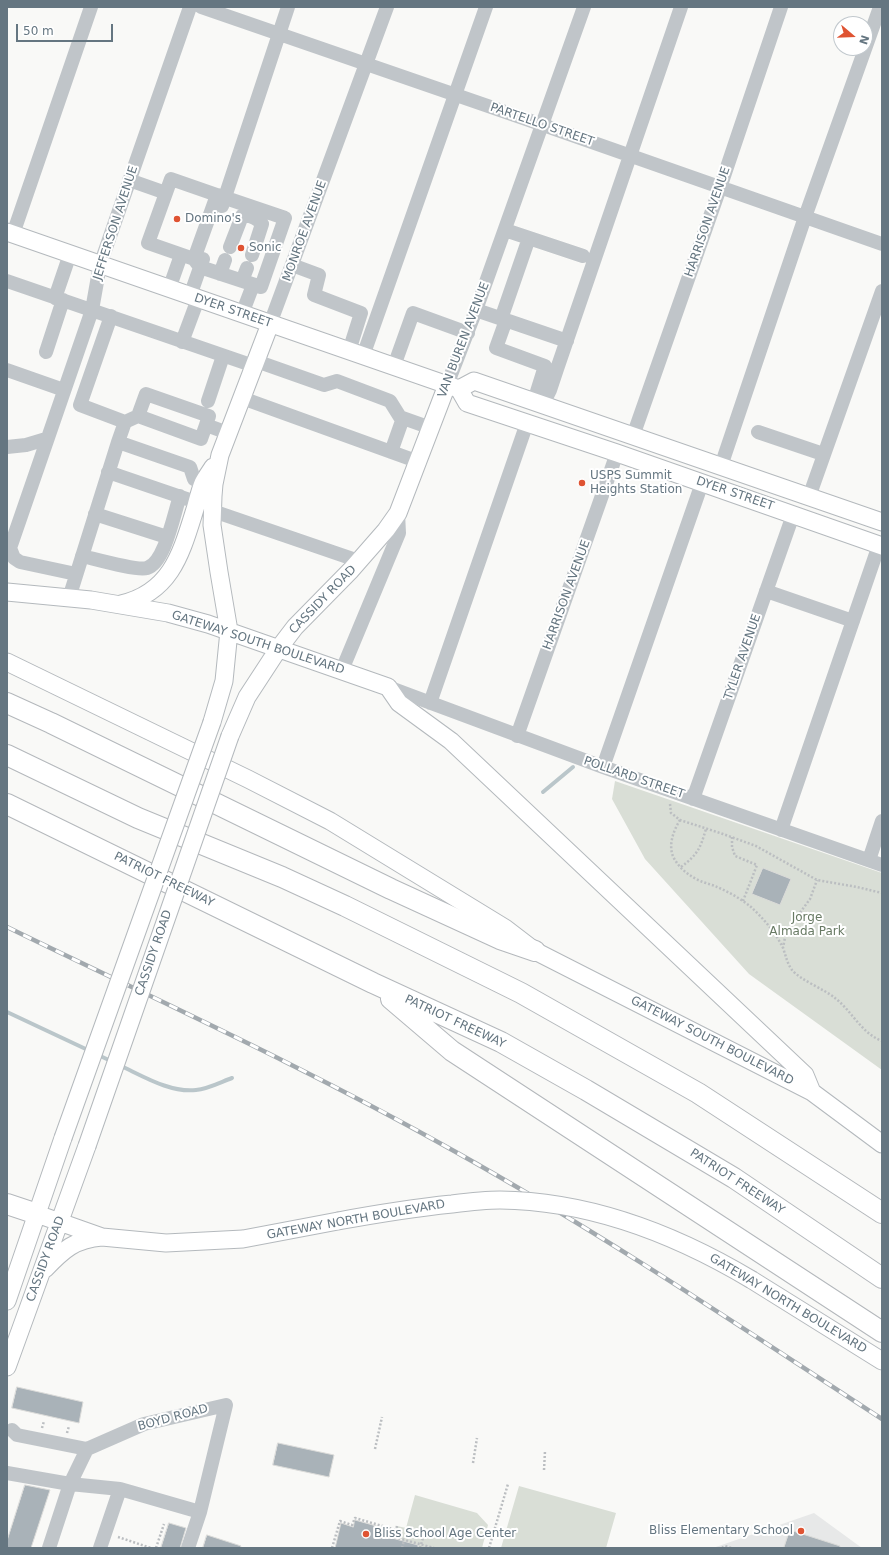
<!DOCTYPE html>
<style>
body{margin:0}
#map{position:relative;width:889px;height:1555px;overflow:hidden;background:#f9f9f7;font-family:"DejaVu Sans",sans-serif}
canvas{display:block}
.frame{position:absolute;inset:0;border:8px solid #657681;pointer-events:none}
.north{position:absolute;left:833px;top:16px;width:40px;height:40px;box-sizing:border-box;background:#fff;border:1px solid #c1c8cd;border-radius:50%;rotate:109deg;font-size:11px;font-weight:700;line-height:16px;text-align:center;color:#657681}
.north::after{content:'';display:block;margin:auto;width:14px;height:18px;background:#df5332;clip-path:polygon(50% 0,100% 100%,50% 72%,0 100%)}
.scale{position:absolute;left:16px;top:24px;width:97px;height:18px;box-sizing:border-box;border:2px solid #657681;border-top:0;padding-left:5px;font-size:12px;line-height:14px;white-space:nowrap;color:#657681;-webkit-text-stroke:3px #fff;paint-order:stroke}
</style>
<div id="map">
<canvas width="889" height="1555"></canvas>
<div class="frame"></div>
<div class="north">N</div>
<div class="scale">50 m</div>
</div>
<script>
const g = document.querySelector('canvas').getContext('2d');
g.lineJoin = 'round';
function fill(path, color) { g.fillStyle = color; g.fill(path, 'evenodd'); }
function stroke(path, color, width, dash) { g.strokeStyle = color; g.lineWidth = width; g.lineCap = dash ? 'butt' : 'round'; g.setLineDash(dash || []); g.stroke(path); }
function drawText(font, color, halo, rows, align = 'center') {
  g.font = font + ' "DejaVu Sans",sans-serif'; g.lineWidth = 4; g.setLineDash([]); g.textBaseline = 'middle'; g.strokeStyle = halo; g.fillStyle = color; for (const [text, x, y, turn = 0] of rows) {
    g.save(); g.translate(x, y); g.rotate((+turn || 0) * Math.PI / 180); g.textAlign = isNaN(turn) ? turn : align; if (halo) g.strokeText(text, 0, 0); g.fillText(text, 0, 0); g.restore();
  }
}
const built = new Path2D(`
 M814,1513L862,1548H713Z`);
const green = new Path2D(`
 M615,781L882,873V1070L749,974L645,859L612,799Z
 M519,1486L616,1513L606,1548H501Z
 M415,1495L477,1513L488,1525L482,1548H402L404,1540L394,1537L397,1526L406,1528Z`);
const stream = new Path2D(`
 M543,792L573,767
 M7,1012L90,1051
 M98,1055L111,1061
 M119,1065C143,1076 170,1093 196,1090C208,1089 221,1082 232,1078`);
const building = new Path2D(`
 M763,868L791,879L780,905L752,894Z
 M17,1387L83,1402L79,1423L12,1408Z
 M278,1443L334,1455L329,1477L273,1465Z
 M25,1485L50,1490L31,1548H7V1541Z
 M355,1520L394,1531L392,1538L418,1545V1548H335L341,1523L353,1527Z
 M169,1523L186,1528L180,1548H161Z
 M790,1530L840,1546V1548H784Z
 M207,1535L241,1546L240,1548H203Z`);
const path = new Path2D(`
 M670,804L671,813L680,820L723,834L756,846L817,880L857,887L882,893
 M680,820C673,831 667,848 675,860C681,870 692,878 703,882C708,884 713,885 717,887C729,892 741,899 751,907C763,918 776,933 783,948C786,956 787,963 792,970C800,980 824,989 835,998C852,1011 861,1033 882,1041
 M732,837V847L735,856L757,865L743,901
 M681,867C698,854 700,849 706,829
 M773,931L786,932L783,948
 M786,932L810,899L817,880
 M42,1428L44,1421
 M67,1433L69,1426
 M375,1449L382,1417
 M473,1463L477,1438
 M544,1470L545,1451
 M397,1526L394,1537L434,1548
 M118,1537L151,1548
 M156,1548L164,1524
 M332,1548L340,1521L352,1525L355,1518L396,1530
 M402,1548L404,1540
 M420,1548L425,1531
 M489,1548L508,1484
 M722,1548L725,1546L731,1548`);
const minor = new Path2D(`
 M201,7L543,125L882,244
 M129,180L166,193
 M222,206L288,7
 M505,230L583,256
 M13,234L91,7
 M230,247L242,216C250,215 257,218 262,224L252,255
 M194,259L217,195L171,179L148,243L194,259L200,267L261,287L285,218L217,195
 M292,265L319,275L314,295L361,313L349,351
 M220,274L225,260
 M7,281L254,366
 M242,281L247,268
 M169,289L181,255
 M190,296L203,259
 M55,298L70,254
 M476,310L567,341
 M242,314L253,285
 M111,316L80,405L125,422L118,442L190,467L194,479L203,483
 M501,319L529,238
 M506,320L496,348L545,366L534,401
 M270,324L387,7
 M182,342L198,299
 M46,352L63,300
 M363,356L486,7
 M256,361L324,385L337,381L390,401L400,417L431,428
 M394,366L413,313L468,333
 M7,370L64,390
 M447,385L476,310L584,7
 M242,398L419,462
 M208,401L223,356
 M543,404L550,390L557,369L681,7
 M138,416L146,394L209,416L206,425
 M125,422L138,416L201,439L206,425L228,433
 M758,432L823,454
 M633,436L720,188L781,7
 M7,447L26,445L46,439
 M391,452L403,418
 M721,466L805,217L880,7
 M108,472L187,499
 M809,497L882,291
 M213,511L359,561
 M95,514L167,537
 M82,556C95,559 137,571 147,568C165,563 174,513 180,496
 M76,574L20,562L14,558L10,548L92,310L100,265L190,7
 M766,591L853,621
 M69,598L118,442
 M342,670L399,533L398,513
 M388,687L603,767L882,865
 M430,703L527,423
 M517,736L617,453
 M603,767L702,483
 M693,799L793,515
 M781,830L879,545
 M869,860L882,821
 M12,1430L17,1435L87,1449
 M7,1473L70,1484L120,1489L100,1548
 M120,1489L200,1512L188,1548
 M49,1548L70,1484L87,1449L144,1424L226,1405L200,1512`);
const major = new Path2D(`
 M7,232L459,389L467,403L617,453L882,546
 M459,389L474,381L882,522
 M7,592L91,600L168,613L208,624L388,687L399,703L451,741L805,1075L812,1092
 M121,604C173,592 182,550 196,506C198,499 200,490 203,483C206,477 210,472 213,467
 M7,662L248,779L330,821L505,928L535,951L812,1092L882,1144
 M212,722L224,681L229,631L219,572L212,525L213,496L214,484L220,455L270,324
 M230,736L247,697L279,648L295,627L351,570L386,530L398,513L447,385
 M37,1214L102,1237L166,1243L243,1239L338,1221
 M45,1269C63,1250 75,1239 102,1237
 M752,1280L882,1361
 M7,1301L63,1138
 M7,1367L87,1146`);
const highway = new Path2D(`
 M7,703L51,723L391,889L500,939L535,951
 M7,755L138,818L282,877L345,906L521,993L698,1093L882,1213
 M7,804L373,983L501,1042L586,1090L734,1178L882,1278
 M391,999L452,1051L882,1332
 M7,1204L37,1214`);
const rail = new Path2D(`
 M7,927C157,1000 309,1069 454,1151C601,1233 741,1327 882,1419`);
const majorBridge = new Path2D(`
 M63,1138L212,722
 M87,1146L230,736
 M338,1221C376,1214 413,1208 452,1204C468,1202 484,1200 500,1200C590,1201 675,1234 752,1280`);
const markers = [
 [177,219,4,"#df5332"],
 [241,248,4,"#df5332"],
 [582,483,4,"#df5332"],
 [801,1531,4,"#df5332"],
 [366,1534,4,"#df5332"]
];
const streetNames = [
 ["PARTELLO STREET",542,125,19],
 ["HARRISON AVENUE",708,222,-71],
 ["JEFFERSON AVENUE",116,223,-72],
 ["MONROE AVENUE",305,231,-70],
 ["DYER STREET",233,311,19],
 ["VAN BUREN AVENUE",464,340,-69],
 ["DYER STREET",735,494,19],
 ["HARRISON AVENUE",567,595,-70],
 ["CASSIDY ROAD",323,600,-46],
 ["GATEWAY SOUTH BOULEVARD",258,643,18],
 ["TYLER AVENUE",743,657,-71],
 ["POLLARD STREET",634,778,19],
 ["PATRIOT FREEWAY",164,880,26],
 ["CASSIDY ROAD",154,953,-71],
 ["PATRIOT FREEWAY",455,1022,25],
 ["GATEWAY SOUTH BOULEVARD",712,1041,27],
 ["PATRIOT FREEWAY",737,1182,33],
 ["GATEWAY NORTH BOULEVARD",356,1220,-10],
 ["CASSIDY ROAD",46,1259,-70],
 ["GATEWAY NORTH BOULEVARD",788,1304,31],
 ["BOYD ROAD",173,1418,-15]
];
const poiNames = [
 ["Domino's",185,219],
 ["Sonic",249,248],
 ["USPS Summit",590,476],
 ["Heights Station",590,490],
 ["Bliss Elementary School",793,1531,"right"],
 ["Bliss School Age Center",374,1534]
];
const parkNames = [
 ["Jorge",807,918],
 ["Almada Park",807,932]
];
fill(built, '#e7e8e8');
fill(green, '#d9ded6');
stroke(stream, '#bac6ca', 4);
fill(building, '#a9b2b8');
stroke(building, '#dbdbd9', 1);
stroke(major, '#b4b9bd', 19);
stroke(highway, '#b4b8bc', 22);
stroke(path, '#bbbec1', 2.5, [2, 2]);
stroke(minor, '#c0c5c9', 14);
stroke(major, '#fff', 17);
stroke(highway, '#fff', 20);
stroke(rail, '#a2a9ae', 4.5);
stroke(rail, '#fff', 3, [9]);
stroke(majorBridge, '#b4b9bd', 19, []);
stroke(majorBridge, '#fff', 17);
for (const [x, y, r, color] of markers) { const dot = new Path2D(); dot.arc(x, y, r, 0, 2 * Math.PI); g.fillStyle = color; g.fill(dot); stroke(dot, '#fff', 1.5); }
drawText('12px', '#657681', '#fff', streetNames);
drawText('12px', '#657681', '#fff', poiNames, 'left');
drawText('12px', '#687a64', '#fff', parkNames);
</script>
